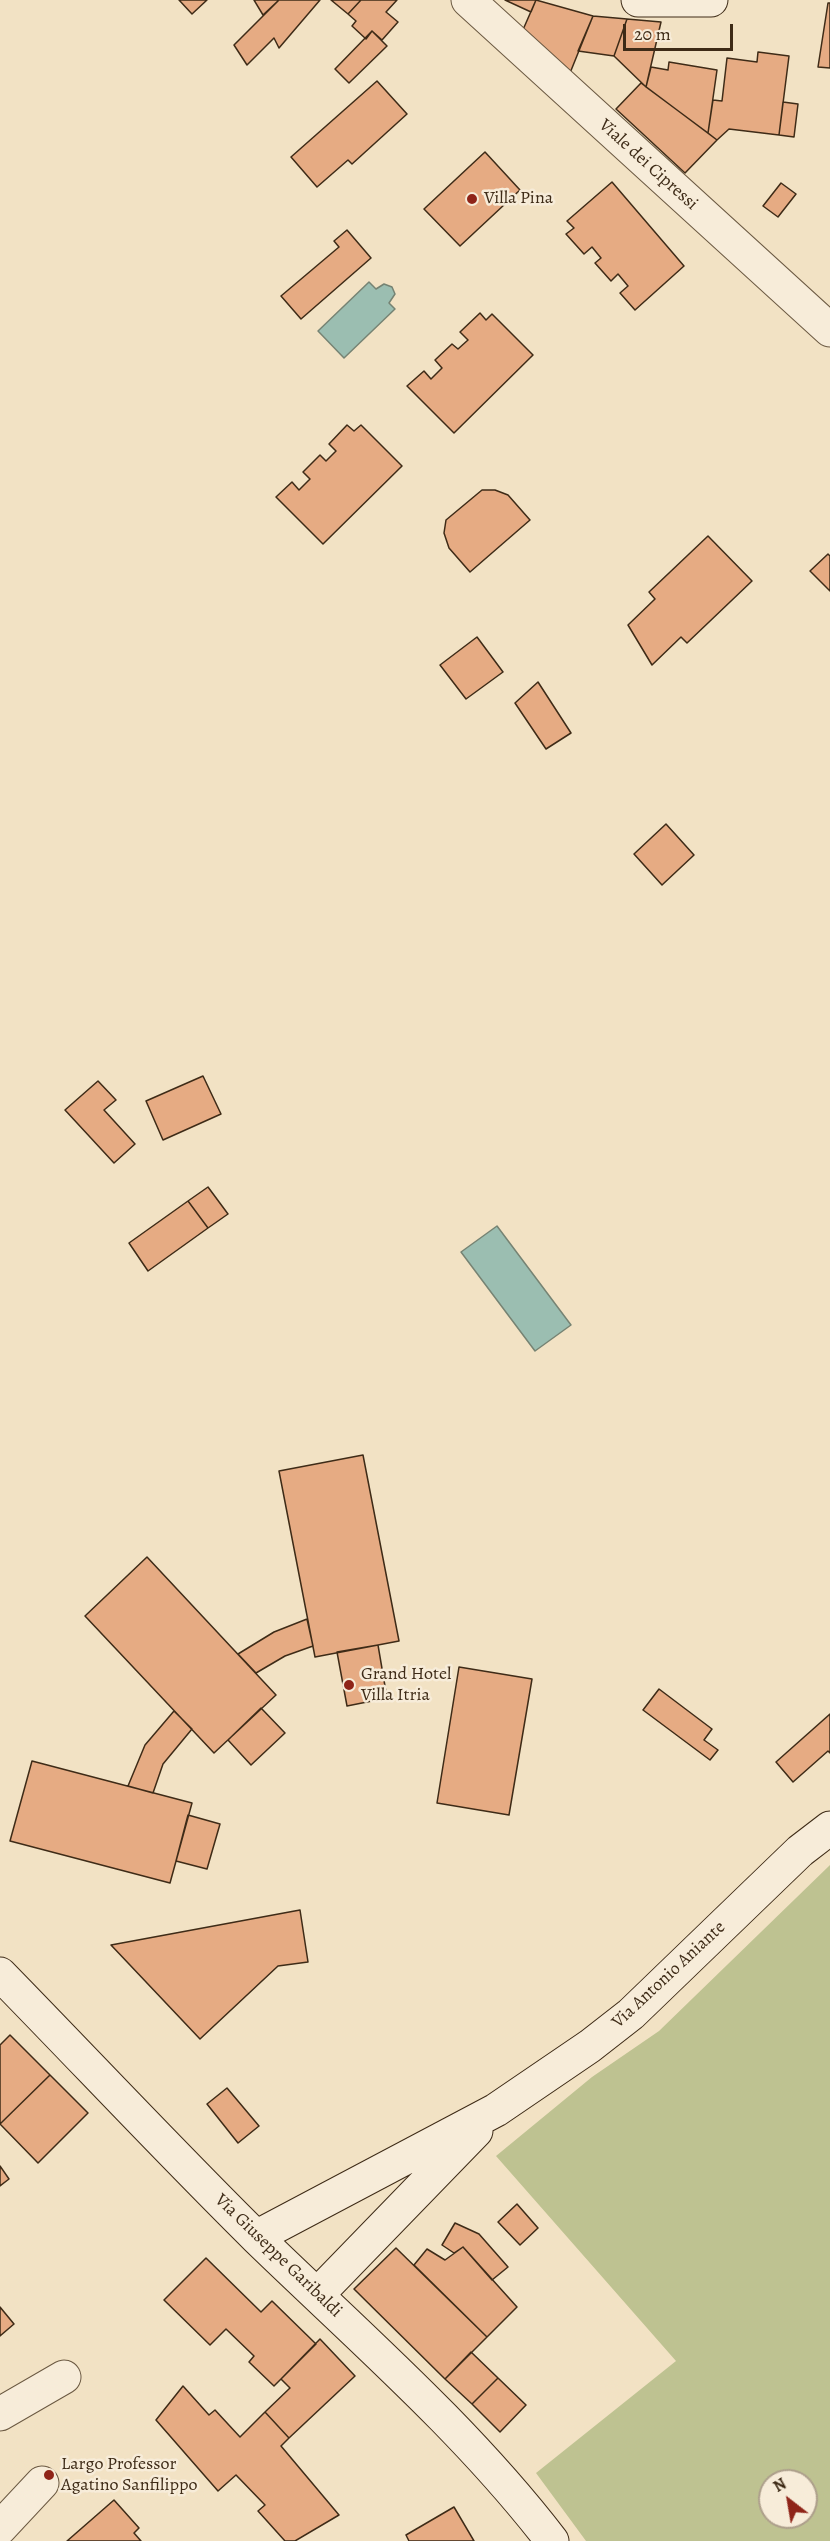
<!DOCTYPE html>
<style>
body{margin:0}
#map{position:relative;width:830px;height:2541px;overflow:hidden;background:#f2e2c4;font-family:Alegreya,serif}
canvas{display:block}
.north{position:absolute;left:758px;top:2469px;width:60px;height:60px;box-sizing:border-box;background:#f7ecd9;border:2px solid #ad9f8b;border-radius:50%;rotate:329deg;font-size:16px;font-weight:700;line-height:24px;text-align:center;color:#3e2b17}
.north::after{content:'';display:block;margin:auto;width:21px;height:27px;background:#8f2418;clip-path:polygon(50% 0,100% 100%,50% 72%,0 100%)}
.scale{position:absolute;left:623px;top:24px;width:110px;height:27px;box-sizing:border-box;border:3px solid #3e2b17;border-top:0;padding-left:8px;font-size:18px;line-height:21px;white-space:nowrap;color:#3e2b17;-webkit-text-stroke:4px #f7ecd9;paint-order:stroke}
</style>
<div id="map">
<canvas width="830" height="2541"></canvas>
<div class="north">N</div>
<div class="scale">20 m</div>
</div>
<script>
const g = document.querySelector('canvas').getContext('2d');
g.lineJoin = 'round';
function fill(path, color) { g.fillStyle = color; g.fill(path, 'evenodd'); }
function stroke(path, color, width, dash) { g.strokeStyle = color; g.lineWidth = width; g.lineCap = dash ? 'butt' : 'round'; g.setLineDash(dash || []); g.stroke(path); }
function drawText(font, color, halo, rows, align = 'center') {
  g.font = font + ' Alegreya,serif'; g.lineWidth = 5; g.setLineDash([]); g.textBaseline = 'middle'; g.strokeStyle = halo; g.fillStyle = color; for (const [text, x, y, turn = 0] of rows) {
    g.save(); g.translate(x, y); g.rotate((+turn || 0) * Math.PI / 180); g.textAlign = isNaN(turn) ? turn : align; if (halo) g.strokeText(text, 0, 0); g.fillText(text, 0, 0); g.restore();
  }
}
const green = new Path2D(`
 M830,1865V2541H586L536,2473L676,2361L496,2156L592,2077L659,2031ZM770,2481H806V2517H770Z`);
const water = new Path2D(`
 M369,282L376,289L384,284L392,287L395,294L389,303L395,309L344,358L318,331Z
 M497,1226L571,1325L535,1351L461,1252Z`);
const building = new Path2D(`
 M179,0H207L192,14Z
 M254,0H279L263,15Z
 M279,0H320L279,48L274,38L247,65L234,45Z
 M331,0H361L348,14Z
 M361,0H397L386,12L398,22L382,40L372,31L366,39L352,26L356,21L348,14Z
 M505,0H536L531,12Z
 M536,0L593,16L570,73L522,32Z
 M828,3H830V68L818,67Z
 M593,16L627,19L614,56L578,51Z
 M627,19L661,22L646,87L614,56Z
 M372,31L387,46L349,83L335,69Z
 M758,52L789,56L779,135L729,129L717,140L708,133L713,100L722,101L727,58L757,62Z
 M669,62L717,70L708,133L646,87L651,67L668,70Z
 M377,81L407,114L352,164L348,160L317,187L291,157Z
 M641,83L717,140L685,173L616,109Z
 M783,102L798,104L794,137L779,135Z
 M485,152L520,190L460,246L424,209Z
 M612,182L684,266L635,310L620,293L628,286L618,274L611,281L595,263L601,258L592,247L584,254L566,234L574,228L567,221Z
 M781,183L796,194L778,217L763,206Z
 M347,230L371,258L301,319L281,296L339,247L334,241Z
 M480,313L486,320L492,314L533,355L454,433L407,386L424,371L431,379L442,368L435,360L452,344L458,349L468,340L460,332Z
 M347,425L354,431L361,425L402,466L323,544L276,497L292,482L299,490L310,479L303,472L320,455L326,461L336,451L329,444Z
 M482,490H495L508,495L530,520L470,572L449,548L444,533L446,520Z
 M708,536L752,581L687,643L681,637L652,665L628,625L655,599L649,592Z
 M828,554L830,556V591L810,571Z
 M477,637L503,672L466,699L440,665Z
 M538,682L571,733L546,749L515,703Z
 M666,824L694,855L662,885L634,854Z
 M203,1076L221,1114L163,1140L146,1101Z
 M98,1081L116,1100L104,1110L135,1144L114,1163L65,1110Z
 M208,1187L228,1214L208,1228L188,1201Z
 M188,1201L208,1228L148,1271L129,1243Z
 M363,1455L399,1641L315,1657L279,1471Z
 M147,1557L276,1695L214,1753L85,1616Z
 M307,1619L313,1646L285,1656L256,1673L238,1654L274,1632Z
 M378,1645L387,1698L347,1706L337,1652Z
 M459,1667L532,1679L509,1815L437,1803Z
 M659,1689L712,1729L704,1740L718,1750L710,1760L643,1710Z
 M261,1708L285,1733L251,1765L228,1740Z
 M174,1711L192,1729L163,1764L153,1793L128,1786L145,1745Z
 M830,1714V1753L828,1751L793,1782L776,1762Z
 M32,1761L192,1803L170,1883L10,1841Z
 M188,1815L220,1824L207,1869L176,1861Z
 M300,1910L308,1962L278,1966L200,2039L111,1945Z
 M10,2035L50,2075L0,2124V2045Z
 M50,2075L88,2113L38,2163L0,2124Z
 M227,2088L259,2126L238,2143L207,2104Z
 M0,2166L9,2179L0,2186Z
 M517,2204L538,2228L520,2245L498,2222Z
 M455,2223L479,2234L508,2267L492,2280L463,2247L454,2253L442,2245Z
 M463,2247L517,2307L487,2337L414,2265L427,2249L445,2260Z
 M396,2248L487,2337L445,2379L354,2289Z
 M206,2258L261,2312L272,2301L316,2344L274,2386L249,2362L254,2356L226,2329L210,2345L164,2300Z
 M0,2307L14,2324L0,2336Z
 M320,2339L355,2376L289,2438L265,2412L290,2388L281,2379Z
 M471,2352L498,2378L472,2404L445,2379Z
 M498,2378L526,2405L500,2432L472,2404Z
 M183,2386L209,2415L215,2410L240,2437L265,2412L289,2438L281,2446L339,2515L295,2541H285L258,2511L265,2505L236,2475L218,2491L156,2420Z
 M114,2500L139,2528L134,2533L141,2541H67Z
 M454,2507L474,2541H409L406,2535Z`);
const street = new Path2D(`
 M468,0L830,330
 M0,2414L64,2377
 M0,2528L42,2483`);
const secondary = new Path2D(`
 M638,0H711
 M0,1974C86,2062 170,2152 257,2238C358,2336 466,2429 552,2541
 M256,2237L496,2110L590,2046L631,2014L800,1851L830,1828
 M317,2295L476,2131`);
const markers = [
 [472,199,6,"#8f2418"],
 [349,1685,6,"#8f2418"],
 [49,2475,6,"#8f2418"]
];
const streetNames = [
 ["Viale dei Cipressi",648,165,42],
 ["Via Antonio Aniante",669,1975,-43],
 ["Via Giuseppe Garibaldi",278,2256,44]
];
const poiNames = [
 ["Villa Pina",484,199],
 ["Grand Hotel",361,1675],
 ["Villa Itria",361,1696],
 ["Largo Professor",61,2465],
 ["Agatino Sanfilippo",61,2486]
];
fill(green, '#bec291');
fill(water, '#9bbeb1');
stroke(water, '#768373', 1.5);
fill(building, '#e6ab83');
stroke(building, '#3e2b17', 1.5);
stroke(street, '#6b5942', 35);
stroke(secondary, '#3e2b17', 35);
stroke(street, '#f7ecd9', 33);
stroke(secondary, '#f7ecd9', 33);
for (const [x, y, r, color] of markers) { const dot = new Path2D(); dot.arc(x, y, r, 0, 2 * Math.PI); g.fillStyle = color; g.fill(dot); stroke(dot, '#f7ecd9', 2); }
drawText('18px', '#3e2b17', '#f7ecd9', streetNames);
drawText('18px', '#3e2b17', '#f7ecd9', poiNames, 'left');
</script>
